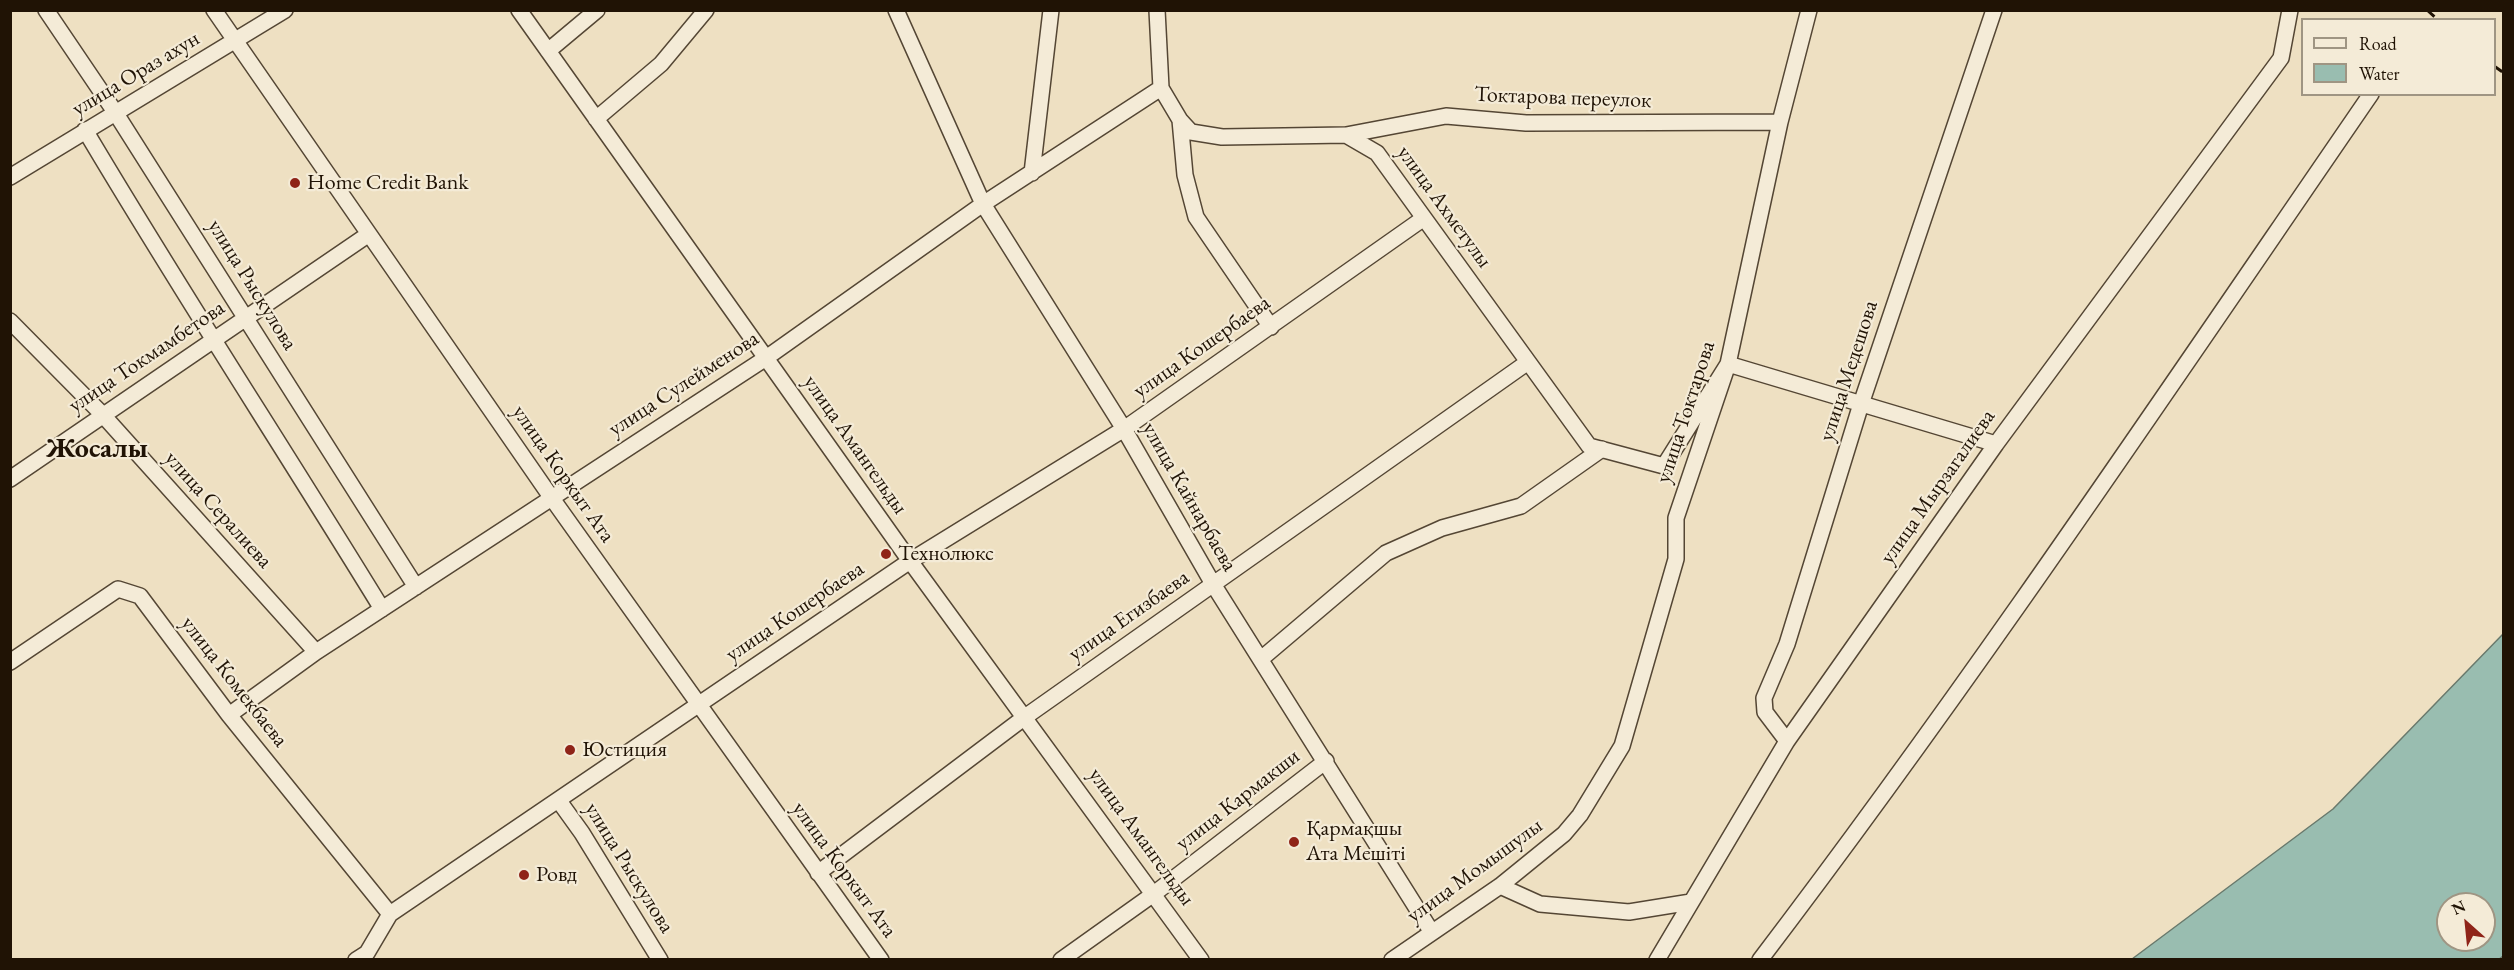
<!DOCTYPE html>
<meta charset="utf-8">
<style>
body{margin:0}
#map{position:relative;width:2514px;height:970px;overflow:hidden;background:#eee0c2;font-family:"EB Garamond",serif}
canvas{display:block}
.frame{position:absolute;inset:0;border:12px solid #201305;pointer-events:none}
.legend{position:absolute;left:2301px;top:18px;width:195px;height:78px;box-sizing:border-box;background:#f4ebd7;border:2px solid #9f9583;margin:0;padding:8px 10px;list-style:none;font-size:18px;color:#201305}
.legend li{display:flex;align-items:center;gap:12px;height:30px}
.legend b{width:30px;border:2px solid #9f9583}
.north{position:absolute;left:2436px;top:892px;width:60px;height:60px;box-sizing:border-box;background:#f4ebd7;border:2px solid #9f9583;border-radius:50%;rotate:333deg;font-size:16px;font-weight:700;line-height:24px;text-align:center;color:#201305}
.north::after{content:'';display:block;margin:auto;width:21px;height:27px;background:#8f2418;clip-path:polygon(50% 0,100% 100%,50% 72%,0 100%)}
</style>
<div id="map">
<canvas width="2514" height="970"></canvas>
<div class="frame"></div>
<ul class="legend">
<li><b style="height:8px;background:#f4ebd7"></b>Road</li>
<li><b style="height:16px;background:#99bdb0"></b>Water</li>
</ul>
<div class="north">N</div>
</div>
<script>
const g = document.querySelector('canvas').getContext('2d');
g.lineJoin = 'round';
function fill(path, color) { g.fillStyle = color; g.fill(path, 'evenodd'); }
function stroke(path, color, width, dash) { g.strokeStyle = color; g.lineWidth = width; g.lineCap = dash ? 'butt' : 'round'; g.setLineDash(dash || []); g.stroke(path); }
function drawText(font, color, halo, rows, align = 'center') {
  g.font = font + ' "EB Garamond",serif'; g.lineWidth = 4.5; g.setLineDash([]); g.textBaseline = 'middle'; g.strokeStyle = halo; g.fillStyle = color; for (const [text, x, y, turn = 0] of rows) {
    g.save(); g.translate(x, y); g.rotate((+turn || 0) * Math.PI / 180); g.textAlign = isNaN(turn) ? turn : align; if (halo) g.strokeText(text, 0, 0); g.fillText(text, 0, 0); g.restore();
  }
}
const water = new Path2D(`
 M2503,634V956L2498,960L2132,959L2333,809ZM2448,904H2484V940H2448Z`);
const minor = new Path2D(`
 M46,10L115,112L416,587
 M214,10L551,497L881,960
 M519,10L910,561L1201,960
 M896,10L983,204L1124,429L1213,584L1431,931
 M1157,10L1161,88L1180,120L1191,132L1222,137L1346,135L1377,153L1589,446L1664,466L1728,364L1996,444
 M548,51L597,10
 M596,119L661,64L706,10
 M1180,120L1185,175L1196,217L1271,327
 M85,130C181,292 284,449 382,609
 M1346,135L1446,116L1526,123L1780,122
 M1032,173L1051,10
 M10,177L285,10
 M10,321L102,414L316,652
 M10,479L369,234
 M1261,659L1386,553L1442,528L1521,506L1602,449
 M10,662L118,589L140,596L229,715L390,914
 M229,715L316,652L766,358L983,204L1161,88
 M1787,741L1765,712L1764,698L1787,644L1861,404L1994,10
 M559,801L582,833L660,960
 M818,873L1025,717L1528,362
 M1500,886L1540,904L1629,912L1691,902
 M356,960L367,953L390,914L910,561L1124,429L1424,218
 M1061,960L1155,893L1326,761
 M1392,960L1500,886L1564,834L1580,815L1622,746L1676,559V518L1728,364L1780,122L1809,10
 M1657,960L1787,741L1996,444L2281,58L2290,10
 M1760,960C1974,679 2171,385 2371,94`);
const rail = new Path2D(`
 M2427,10L2438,20
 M2494,66L2504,73`);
const markers = [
 [295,183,6,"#8f2418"],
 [886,554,6,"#8f2418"],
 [570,750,6,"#8f2418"],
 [1294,842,6,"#8f2418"],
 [524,875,6,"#8f2418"]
];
const streetNames = [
 ["улица Ораз ахун",136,74,-31],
 ["Токтарова переулок",1563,98,2],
 ["улица Ахметулы",1444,207,54],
 ["улица Рыскулова",252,285,58],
 ["улица Кошербаева",1202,347,-35],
 ["улица Токмамбетова",147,357,-34],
 ["улица Медешова",1849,371,-72],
 ["улица Сулейменова",684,384,-33],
 ["улица Токтарова",1686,412,-72],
 ["улица Амангельды",855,445,55],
 ["улица Коркыт Ата",563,474,55],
 ["улица Мырзагалиева",1938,487,-55],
 ["улица Кайнарбаева",1189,497,60],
 ["улица Сералиева",218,510,48],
 ["улица Кошербаева",795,612,-34],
 ["улица Егизбаева",1129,616,-35],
 ["улица Комекбаева",234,682,52],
 ["улица Кармакши",1238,800,-38],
 ["улица Амангельды",1141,837,54],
 ["улица Рыскулова",629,868,58],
 ["улица Коркыт Ата",844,870,54],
 ["улица Момышулы",1475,871,-36]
];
const poiNames = [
 ["Home Credit Bank",307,183],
 ["Технолюкс",898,554],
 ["Юстиция",582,750],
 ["Қармақшы",1306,829],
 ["Ата Мешіті",1306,854],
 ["Ровд",536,875]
];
const districtNames = [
 ["Жосалы",97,449]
];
fill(water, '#99bdb0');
stroke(water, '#69796c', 1.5);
stroke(minor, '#544634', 18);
stroke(minor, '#f4ebd7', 15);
stroke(rail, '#201305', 3, [10, 10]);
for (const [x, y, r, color] of markers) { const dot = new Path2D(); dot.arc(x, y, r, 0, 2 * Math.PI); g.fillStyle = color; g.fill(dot); stroke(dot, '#f4ebd7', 2); }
drawText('22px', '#201305', '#f4ebd7', streetNames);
drawText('22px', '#201305', '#f4ebd7', poiNames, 'left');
drawText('bold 28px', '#201305', '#f4ebd7', districtNames);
</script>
